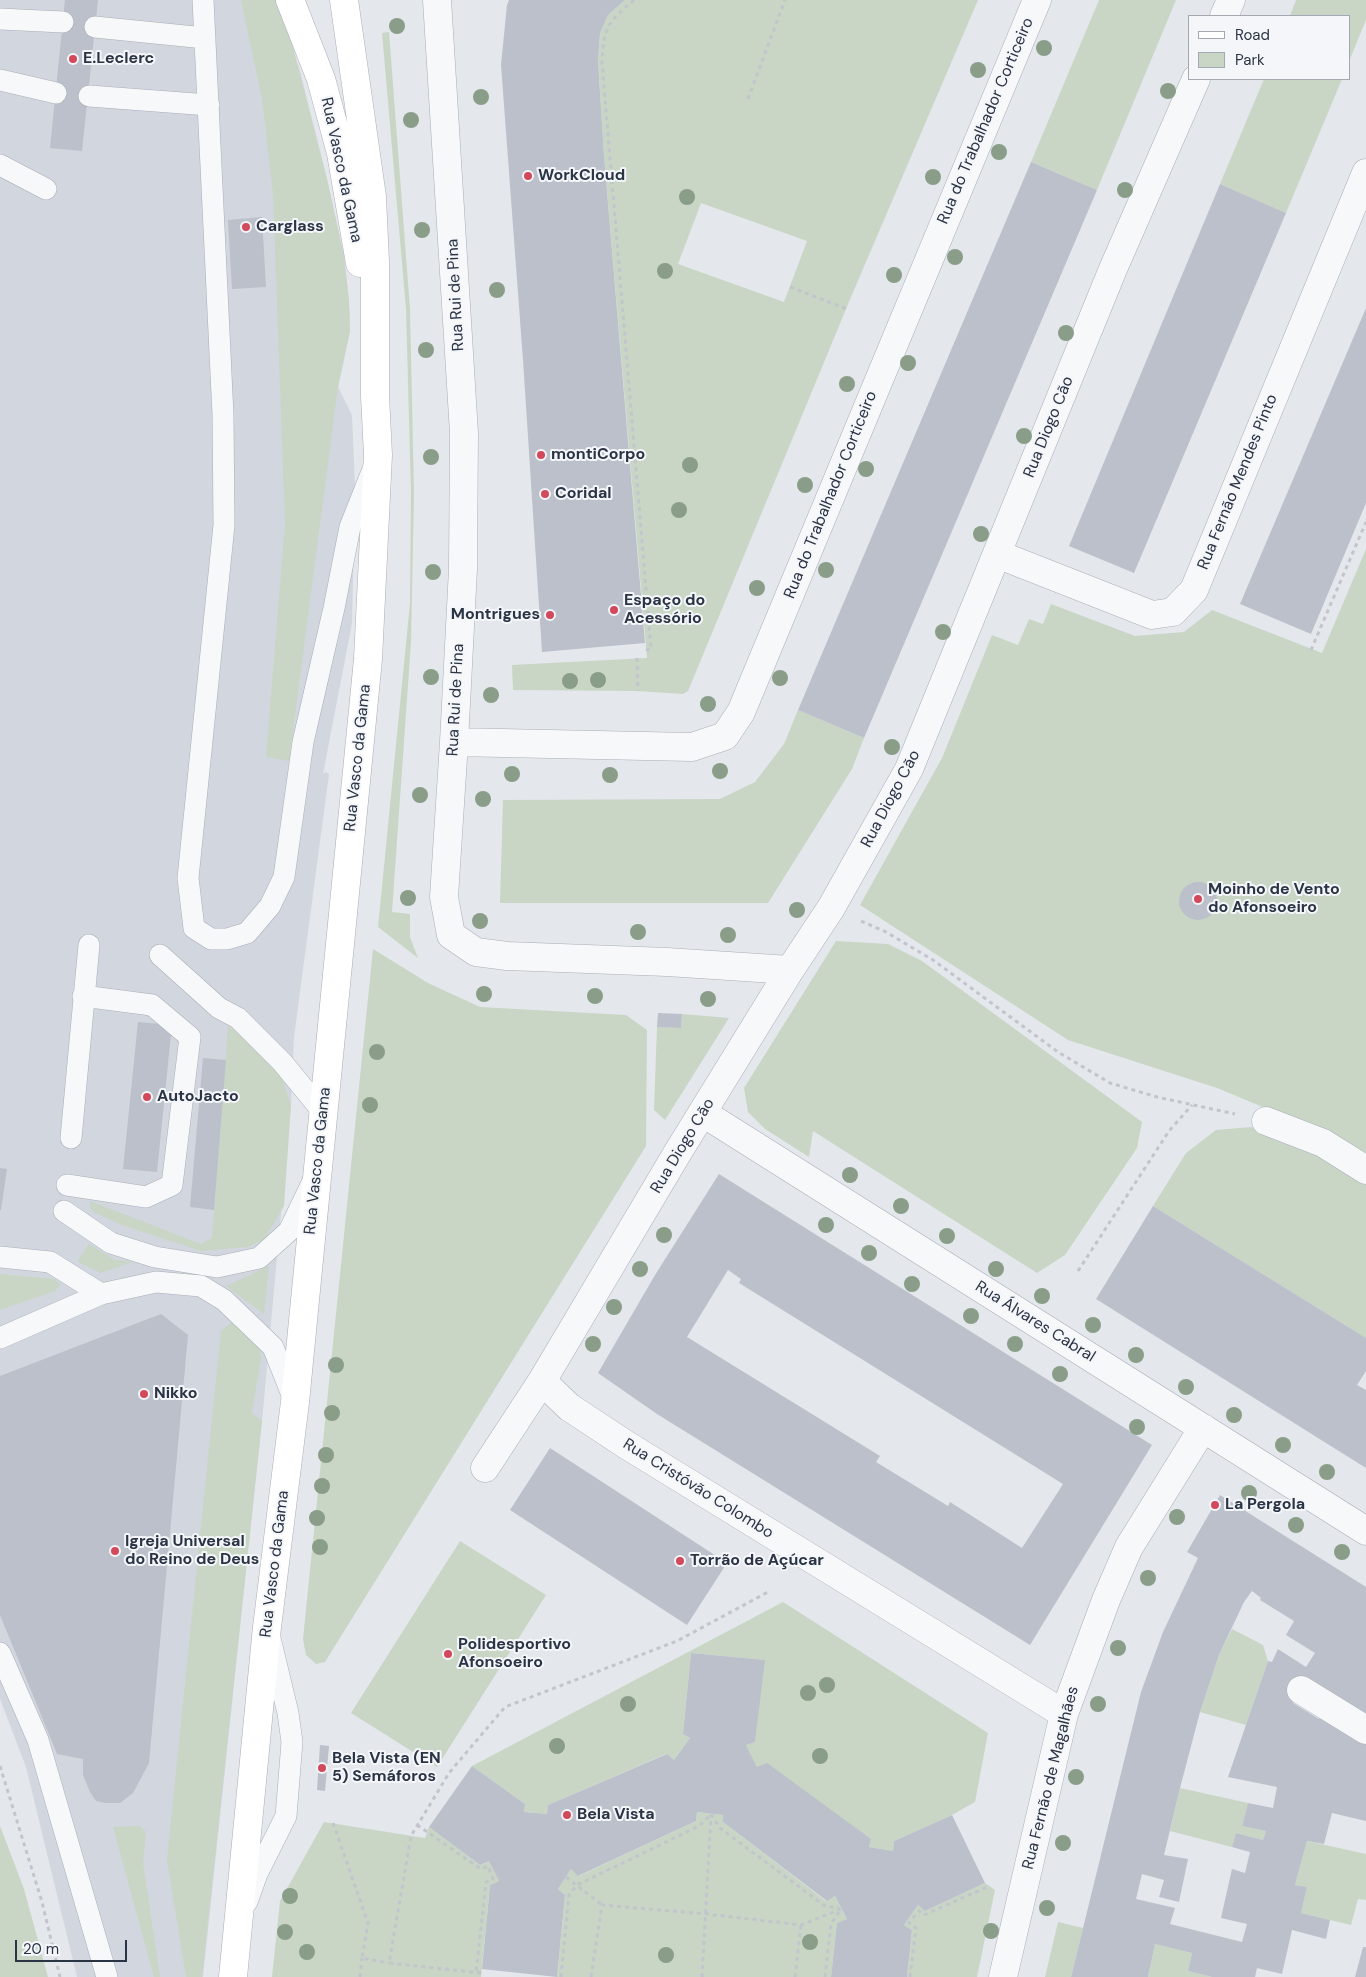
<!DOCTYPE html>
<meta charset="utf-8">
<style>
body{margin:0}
#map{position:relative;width:1366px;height:1977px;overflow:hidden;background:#e4e7ec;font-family:"DM Sans",sans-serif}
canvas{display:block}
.legend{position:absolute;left:1188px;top:15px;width:162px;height:65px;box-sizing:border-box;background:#f4f6f9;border:1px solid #a4a8b1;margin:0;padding:6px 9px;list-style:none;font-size:15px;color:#2b3445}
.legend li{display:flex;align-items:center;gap:10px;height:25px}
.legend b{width:25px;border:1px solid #a4a8b1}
.scale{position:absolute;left:15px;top:1940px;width:112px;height:22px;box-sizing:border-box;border:2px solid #2b3445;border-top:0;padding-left:6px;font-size:15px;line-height:18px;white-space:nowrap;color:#2b3445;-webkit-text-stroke:4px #f4f6f9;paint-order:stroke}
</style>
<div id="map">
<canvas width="1366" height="1977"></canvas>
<ul class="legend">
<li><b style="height:6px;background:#fff"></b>Road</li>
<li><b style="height:14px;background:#c9d6c5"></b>Park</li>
</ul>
<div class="scale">20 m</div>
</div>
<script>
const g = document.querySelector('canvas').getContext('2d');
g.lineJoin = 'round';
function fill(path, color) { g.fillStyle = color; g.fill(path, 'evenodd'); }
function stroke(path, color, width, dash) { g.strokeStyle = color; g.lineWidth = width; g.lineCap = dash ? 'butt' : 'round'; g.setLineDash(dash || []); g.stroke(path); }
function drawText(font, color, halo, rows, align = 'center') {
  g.font = font + ' "DM Sans",sans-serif'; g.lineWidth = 4; g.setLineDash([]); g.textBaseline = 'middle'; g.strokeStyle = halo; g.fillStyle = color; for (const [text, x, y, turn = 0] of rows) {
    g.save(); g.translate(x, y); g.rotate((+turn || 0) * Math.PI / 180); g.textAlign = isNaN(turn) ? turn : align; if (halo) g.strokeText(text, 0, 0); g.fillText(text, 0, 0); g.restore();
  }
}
const built = new Path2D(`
 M0,0H276L300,71L327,179L344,256L349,301L350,331L338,387L352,415L355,487L352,623L323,774L326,772L329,774L294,1037L291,1105L262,1421L203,1977H77L26,1767L0,1699Z`);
const green = new Path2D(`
 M241,0H276L286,20L327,179L344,256L349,301L350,331L338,387L289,761L266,757L285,524L273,193L262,99Z
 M625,0H978L851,297L688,691L683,694L638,691L513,690L512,665L647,658L604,156L598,61L600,33L608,15ZM701,203L807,241L784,302L678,264Z
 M1099,0H1176L1097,190L1031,162Z
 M1296,0H1366V20L1350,59V16H1290Z
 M389,32L410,309L414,494L411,642L392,912L410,914V937L418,958L378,927L410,603L411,493L406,309L382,33Z
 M1264,79H1342L1286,213L1220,184Z
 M1366,549V1157L1335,1137L1217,1088L1068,1040L860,905L942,758L992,635L1018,645L1029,619L1043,624L1051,604L1135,636L1184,632L1212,610L1322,653Z
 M798,710L864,738L852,769L768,903H500L503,800L720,799L755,782L784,744Z
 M836,941L888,944L922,961L1142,1122L1137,1148L1065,1255L1037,1273L813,1131L809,1157L765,1129L748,1112L744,1088Z
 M373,949L428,983L480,1007L626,1015L647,1030L646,1146L325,1662L316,1664L306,1655L303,1639Z
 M682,1014L729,1018L665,1120L654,1110L657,1027L681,1028Z
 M228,1026L255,1045L280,1072L291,1105L284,1206L264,1239L248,1247L201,1251L122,1225L95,1213L90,1208V1201L201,1244L212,1238Z
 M1251,1127L1316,1150L1366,1183V1338L1153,1206L1186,1153L1216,1130Z
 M89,1244L115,1260L132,1262L101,1273L80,1263L78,1260Z
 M269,1266L264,1314L226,1286Z
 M0,1274L55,1279L60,1285L55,1291L0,1310Z
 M233,1321L259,1344L261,1358L252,1413L262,1421L202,1977H186L167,1860L221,1331Z
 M460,1541L546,1595L437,1767L351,1713Z
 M783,1602L988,1733L975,1802L952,1815L894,1841L893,1851L869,1847L871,1839L757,1767L746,1745L755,1741L764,1660L691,1653L683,1734L690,1738L674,1760L666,1754L548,1805L547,1814L524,1812L525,1804L472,1766Z
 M1232,1629L1263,1645L1268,1661L1246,1725L1200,1712L1219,1655Z
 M1180,1788L1248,1803L1242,1826L1266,1831L1263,1840L1236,1833L1232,1847L1170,1831Z
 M697,1812L723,1815V1822L826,1901L835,1896L847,1919L837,1923L831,1977H557L565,1895L558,1889L571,1869L579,1876L696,1821Z
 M324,1822L425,1838L429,1827L480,1865L489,1861L499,1881L490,1885L481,1977H272L280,1901Z
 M0,1826L24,1889L48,1977H0Z
 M140,1826L146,1832L143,1863L160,1977H154L113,1827Z
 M1307,1841L1366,1854V1900L1358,1899L1351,1925L1301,1913L1307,1887L1295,1885Z
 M985,1883L995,1890L977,1977H907L912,1930L904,1925L918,1905L925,1911Z
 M1058,1922L1083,1928L1071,1977H1045Z
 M1155,1944L1192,1953L1188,1971L1212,1977H1148Z`);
const building = new Path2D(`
 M65,0H98L82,151L50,148Z
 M509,0H625L608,15L600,33L598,61L604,156L645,643L542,652L523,360L501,65L507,5Z
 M1031,162L1097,190L864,738L798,710Z
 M1220,184L1286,213L1134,573L1069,546Z
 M262,217L266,287L232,289L228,220Z
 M1366,308V503L1311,634L1240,604Z
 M1179 901a19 19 0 1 1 38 0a19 19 0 1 1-38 0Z
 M658,1013L682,1014L681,1028L657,1027Z
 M138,1022L172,1025L157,1172L123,1169Z
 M203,1058L226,1060L214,1210L190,1207Z
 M0,1168L7,1169L1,1210H0Z
 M719,1174L1152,1445L1030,1645L657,1414L598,1373L655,1275ZM728,1270L741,1279L739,1283L1063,1484L1022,1548L950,1502L948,1506L876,1462L880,1456L687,1337Z
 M1153,1206L1366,1338V1371L1357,1385L1366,1390V1468L1096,1299Z
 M161,1314L188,1335L149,1763L133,1793L120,1803H105L96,1801L90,1792L83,1775V1759L57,1754L0,1615V1376Z
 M550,1448L727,1563L687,1625L510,1510Z
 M1220,1495L1366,1587V1722L1301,1690L1293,1703L1319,1719L1322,1713L1366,1740V1821L1332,1813L1324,1844L1307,1841L1295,1885L1307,1887L1301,1913L1330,1920L1326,1939L1292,1930L1282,1974L1257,1968L1255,1977H1212L1188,1971L1192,1953L1155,1944L1148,1977H1071L1141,1692L1163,1632L1198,1558L1187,1552ZM1252,1591L1261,1598L1260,1600L1294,1621L1286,1635L1315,1653L1306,1667L1278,1649L1272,1662L1268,1661L1228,1777L1277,1787L1273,1808L1248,1803L1242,1826L1266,1831L1263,1840L1236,1833L1232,1847L1250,1852L1245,1873L1232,1869L1221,1918L1247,1924L1242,1942L1170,1924L1175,1908L1136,1899L1142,1874L1164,1880L1159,1897L1179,1902L1188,1859L1164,1855L1180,1788L1200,1712L1219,1655L1244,1602Z
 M691,1653L765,1660L755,1742L746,1745L757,1767L767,1763L871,1839L869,1847L893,1851L894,1841L952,1815L985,1883L925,1911L918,1905L904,1925L912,1930L907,1977H831L837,1923L847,1919L835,1896L827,1901L723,1822V1815L697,1812L696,1821L578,1876L571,1869L558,1889L565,1895L557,1977L482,1969L490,1885L499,1881L489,1861L480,1865L429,1827L472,1766L525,1804L524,1812L547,1814L548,1805L667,1754L674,1760L690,1738L683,1734Z
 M320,1745L329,1746L325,1791L317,1790Z
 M1363,1947H1366V1977H1355Z`);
const path = new Path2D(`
 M634,0C607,23 604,26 602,62L651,649L646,650
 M748,99L785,0
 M790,287L847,309
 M1311,650L1366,522
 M637,658L638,691
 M861,921L886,932L933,960L1058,1052L1110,1083L1157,1097L1235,1114
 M1078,1271L1169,1131L1192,1105
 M0,1766L42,1902L60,1977
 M711,1814L720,1828L825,1906L839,1908
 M333,1823L368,1923L362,1958L389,1963
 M417,1825L481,1869L488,1866L493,1879L486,1882L476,1973
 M566,1877L602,1905
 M481,1973L389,1963L411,1836L449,1773L505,1707L677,1641L768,1592
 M360,1977L362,1958
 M561,1977L569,1895L577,1885L699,1826L711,1814
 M591,1977L602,1905L707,1914L801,1925L841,1909
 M702,1977L711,1815
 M795,1977L801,1925
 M825,1977L831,1924L841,1909
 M910,1977L916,1928L909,1923L919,1911L924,1915L989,1886`);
const service = new Path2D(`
 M203,0L223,415L224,525L188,878L194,928L211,939H227L247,933L270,906L284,877L303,742L334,608L350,527L373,469
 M0,19L63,22
 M95,27L205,38
 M0,80L56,93
 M89,96L209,105
 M0,165L46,189
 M160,955L219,1008L238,1018L282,1062L323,1112
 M71,1138L89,945
 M67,1185L146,1197L172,1185L190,1037L152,1005L83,996
 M64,1211L111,1243L155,1257L217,1267L259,1258L289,1231L312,1183
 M0,1257L50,1262L101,1294
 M0,1338L101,1294L156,1282L201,1286L224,1300L273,1347L294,1400
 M0,1653L38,1740L107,1977
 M247,1902L257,1874L286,1816L292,1742L288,1713L270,1638`);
const pedestrian = new Path2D(`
 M1301,1690L1366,1730`);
const minor = new Path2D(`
 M437,0L464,433L463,569L454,742L444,897L451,935L476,952L507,956L667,962L790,970
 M1224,16L1231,0
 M997,554L1152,615L1173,612L1194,590L1366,173
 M454,742L692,747L725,736L741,712L1037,0
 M703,1113L1366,1531
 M1266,1121L1323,1143L1366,1170
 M542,1381L569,1407L625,1444L1064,1714
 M485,1468L542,1381L678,1152L790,970L831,908L909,769L1113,269L1196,79
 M1003,1977L1064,1714L1106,1600L1129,1547L1203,1428`);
const secondary = new Path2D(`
 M290,0L321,79L341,153L360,263
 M233,1977L267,1627L295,1402L368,659L378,455L375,396V262L372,197L344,0`);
const trees = [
 [397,26],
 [1044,48],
 [978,70],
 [1168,91],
 [481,97],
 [411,120],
 [999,152],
 [933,177],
 [1125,190],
 [687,197],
 [422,230],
 [955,257],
 [665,271],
 [894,275],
 [497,290],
 [1066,333],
 [426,350],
 [908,363],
 [847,384],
 [1024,436],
 [431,457],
 [690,465],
 [866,469],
 [805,485],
 [679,510],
 [981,534],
 [826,570],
 [433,572],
 [757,588],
 [943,632],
 [431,677],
 [780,678],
 [598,680],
 [570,681],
 [491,695],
 [708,704],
 [892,747],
 [720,771],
 [512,774],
 [610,775],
 [420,795],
 [483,799],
 [408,898],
 [797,910],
 [480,921],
 [638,932],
 [728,935],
 [484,994],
 [595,996],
 [708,999],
 [377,1052],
 [370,1105],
 [850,1175],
 [901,1206],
 [826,1225],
 [664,1235],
 [947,1236],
 [869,1253],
 [640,1269],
 [996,1269],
 [912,1284],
 [1042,1296],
 [614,1307],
 [971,1316],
 [1093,1325],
 [593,1344],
 [1015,1344],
 [1136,1355],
 [336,1365],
 [1060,1374],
 [1186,1387],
 [332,1413],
 [1234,1415],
 [1137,1427],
 [1283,1445],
 [326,1455],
 [1327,1472],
 [322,1486],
 [1249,1493],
 [1177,1517],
 [317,1518],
 [1296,1525],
 [320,1547],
 [1342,1552],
 [1148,1578],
 [1118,1648],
 [827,1685],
 [808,1693],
 [628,1704],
 [1098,1704],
 [557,1746],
 [820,1756],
 [1076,1777],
 [1063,1843],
 [290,1896],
 [1047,1908],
 [991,1931],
 [285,1932],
 [810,1942],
 [307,1952],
 [666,1955]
];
const markers = [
 [73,59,5,"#d1495b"],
 [528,176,5,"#d1495b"],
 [246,227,5,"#d1495b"],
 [541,455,5,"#d1495b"],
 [545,494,5,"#d1495b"],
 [614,610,5,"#d1495b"],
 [550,615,5,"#d1495b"],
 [1198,899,5,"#d1495b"],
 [147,1097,5,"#d1495b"],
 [144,1394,5,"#d1495b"],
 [1215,1505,5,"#d1495b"],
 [115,1551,5,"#d1495b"],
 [680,1561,5,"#d1495b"],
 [448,1654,5,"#d1495b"],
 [322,1768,5,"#d1495b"],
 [567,1815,5,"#d1495b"]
];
const poiNames = [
 ["E.Leclerc",83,59],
 ["WorkCloud",538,176],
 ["Carglass",256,227],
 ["montiCorpo",551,455],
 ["Coridal",555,494],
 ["Espaço do",624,601],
 ["Acessório",624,619],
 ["Montrigues",540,615,"right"],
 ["Moinho de Vento",1208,890],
 ["do Afonsoeiro",1208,908],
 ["AutoJacto",157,1097],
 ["Nikko",154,1394],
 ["La Pergola",1225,1505],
 ["Igreja Universal",125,1542],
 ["do Reino de Deus",125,1560],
 ["Torrão de Açúcar",690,1561],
 ["Polidesportivo",458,1645],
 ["Afonsoeiro",458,1663],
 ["Bela Vista (EN",332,1759],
 ["5) Semáforos",332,1777],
 ["Bela Vista",577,1815]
];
const streetNames = [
 ["Rua do Trabalhador Corticeiro",986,121,-67],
 ["Rua Vasco da Gama",341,170,78],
 ["Rua Rui de Pina",456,295,-93],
 ["Rua Diogo Cão",1049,427,-68],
 ["Rua Fernão Mendes Pinto",1238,482,-68],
 ["Rua do Trabalhador Corticeiro",831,495,-68],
 ["Rua Rui de Pina",456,700,-87],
 ["Rua Vasco da Gama",358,758,-84],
 ["Rua Diogo Cão",891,799,-62],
 ["Rua Diogo Cão",683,1146,-59],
 ["Rua Vasco da Gama",318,1161,-84],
 ["Rua Álvares Cabral",1035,1322,32],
 ["Rua Cristóvão Colombo",698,1489,32],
 ["Rua Vasco da Gama",275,1564,-83],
 ["Rua Fernão de Magalhães",1051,1778,-76]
];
fill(built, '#d2d6de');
fill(green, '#c9d6c5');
fill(building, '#bbc0ca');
stroke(service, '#a9aeb7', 22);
stroke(pedestrian, '#a9aeb7', 29);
stroke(minor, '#a9aeb7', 29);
stroke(secondary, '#a9aeb7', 29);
stroke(path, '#c2c5cb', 3, [4, 4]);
stroke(service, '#f7f8fa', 21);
stroke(pedestrian, '#f7f8fa', 28);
stroke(minor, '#f7f8fa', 28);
stroke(secondary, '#fff', 28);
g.fillStyle = '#899d89';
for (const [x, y] of trees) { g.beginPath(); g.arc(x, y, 8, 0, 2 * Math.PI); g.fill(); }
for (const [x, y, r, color] of markers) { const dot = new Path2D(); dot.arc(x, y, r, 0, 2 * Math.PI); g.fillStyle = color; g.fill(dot); stroke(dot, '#f4f6f9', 2); }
drawText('bold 16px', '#2b3445', '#f4f6f9', poiNames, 'left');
drawText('16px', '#2b3445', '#f4f6f9', streetNames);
</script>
